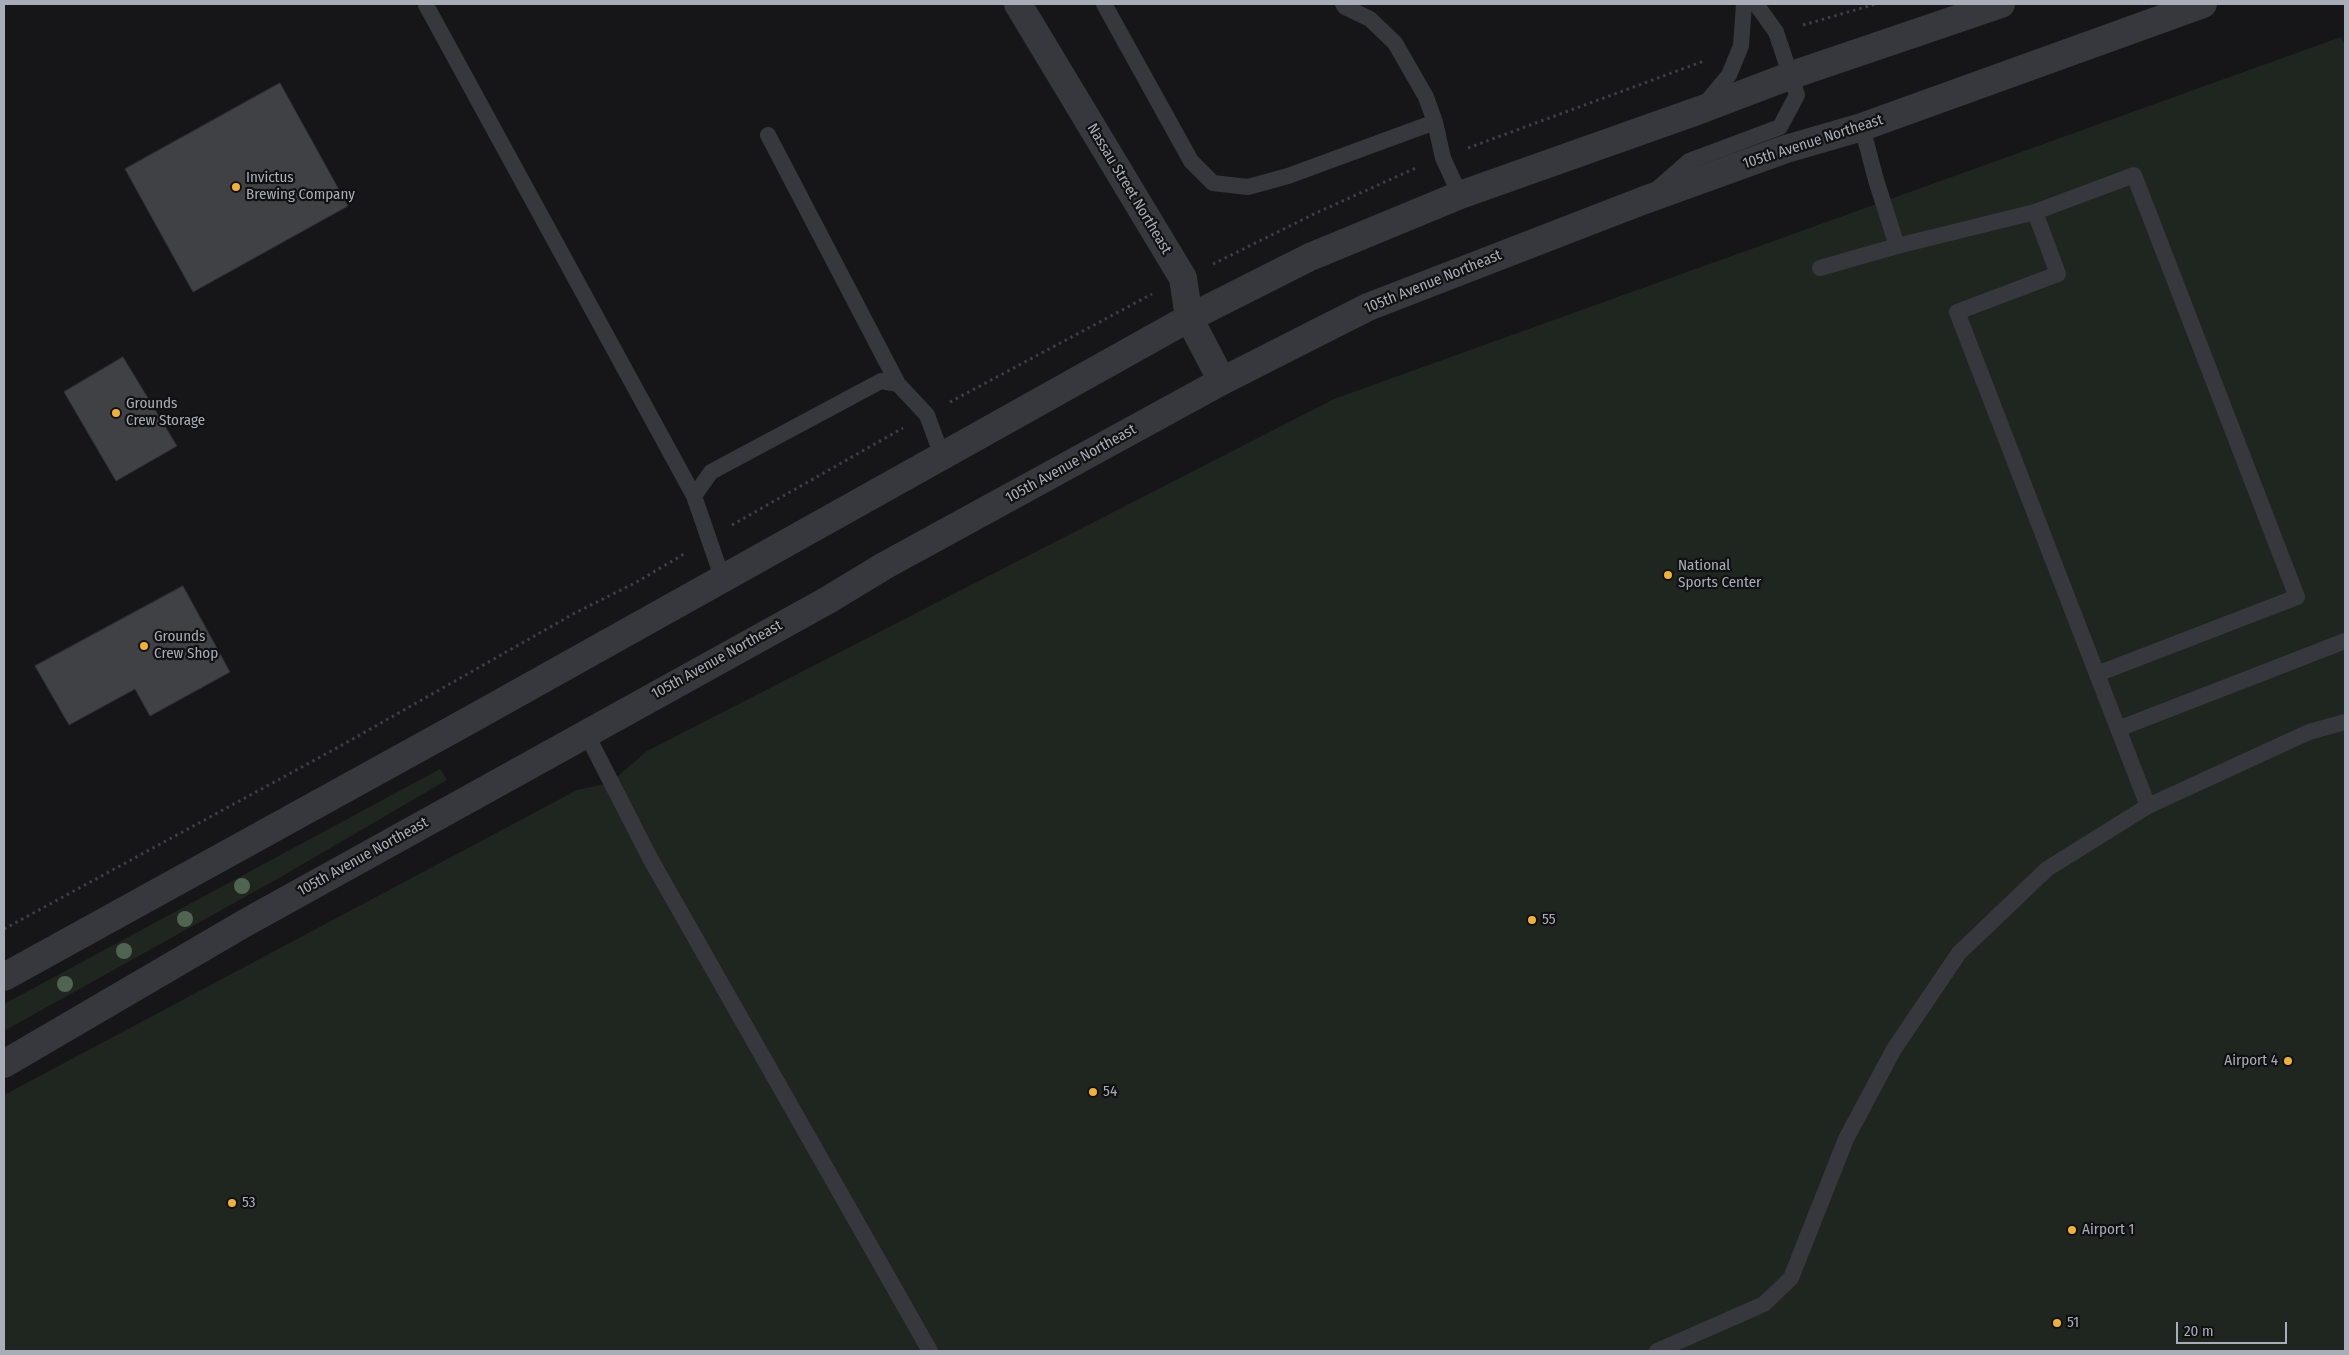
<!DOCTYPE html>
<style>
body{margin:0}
#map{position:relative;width:2349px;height:1355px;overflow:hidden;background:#161618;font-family:"Fira Sans Condensed",sans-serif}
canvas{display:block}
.frame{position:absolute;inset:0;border:5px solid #a8adb8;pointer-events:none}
.scale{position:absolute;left:2176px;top:1322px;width:111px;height:22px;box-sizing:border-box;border:2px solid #a8adb8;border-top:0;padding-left:6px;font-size:15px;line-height:18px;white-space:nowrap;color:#a8adb8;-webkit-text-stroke:4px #111113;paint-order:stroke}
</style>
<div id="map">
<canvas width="2349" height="1355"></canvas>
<div class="frame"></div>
<div class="scale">20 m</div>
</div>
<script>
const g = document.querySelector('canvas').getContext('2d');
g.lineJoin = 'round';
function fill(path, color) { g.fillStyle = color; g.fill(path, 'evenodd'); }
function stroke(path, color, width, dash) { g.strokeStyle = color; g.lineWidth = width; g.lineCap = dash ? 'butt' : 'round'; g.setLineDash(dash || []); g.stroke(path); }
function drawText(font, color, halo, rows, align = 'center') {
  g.font = font + ' "Fira Sans Condensed",sans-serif'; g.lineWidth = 4.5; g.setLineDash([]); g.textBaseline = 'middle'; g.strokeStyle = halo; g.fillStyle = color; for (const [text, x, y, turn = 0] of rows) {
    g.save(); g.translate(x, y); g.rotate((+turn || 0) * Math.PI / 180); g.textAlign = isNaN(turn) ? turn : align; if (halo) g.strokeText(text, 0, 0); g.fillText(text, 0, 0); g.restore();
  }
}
const green = new Path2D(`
 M2341,37L2345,45V1351H4V1095L577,790L610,783L647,751L1334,399Z
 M440,769L447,780L279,878L4,1031V1004Z`);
const building = new Path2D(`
 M280,83L348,206L193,292L125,169Z
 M123,357L177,446L116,481L64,392Z
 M183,586L230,672L150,716L135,689L69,725L35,666Z`);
const path = new Path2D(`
 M1803,25L1876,4
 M1468,148L1704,61
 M1213,264L1316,213L1418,167
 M950,402L1152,294
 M732,525L903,428
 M4,929L335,749L575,613L635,583L684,554`);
const service = new Path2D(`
 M1104,4L1191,161L1213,183L1248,187L1288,176L1435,122
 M1343,4L1345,7L1370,19L1395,43L1426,97L1435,122L1443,158L1460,195
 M426,5L694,496
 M1704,105L1729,75L1741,46L1744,4
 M768,135L898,384
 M1656,190L1689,161L1780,127L1797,95L1776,32L1756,4
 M1897,246L2035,212
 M1820,268L1897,246L1876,180L1862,127
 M723,580L694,496L711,472L881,381L898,384L927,415L942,456
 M2097,674L2297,597L2134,175L2035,212L2058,274L1957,312L2148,806
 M2118,729L2345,641
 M586,733L651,860L930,1351
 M1657,1351L1764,1304L1791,1278L1846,1139L1894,1049L1959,953L2047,869L2148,806L2309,732L2345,722`);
const minor = new Path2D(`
 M1018,4L1183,278L1189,318L1222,381`);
const tertiary = new Path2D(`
 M4,977L468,721L1189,318L1310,257L1460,195L1700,110L1792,75L2001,4
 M4,1064L245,923L828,600L884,566L1222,381L1368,307L1642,201L1786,149L1862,127L2203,4`);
const trees = [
 [242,886],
 [185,919],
 [124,951],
 [65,984]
];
const markers = [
 [236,187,5,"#f2b134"],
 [116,413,5,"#f2b134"],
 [1668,575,5,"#f2b134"],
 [144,646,5,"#f2b134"],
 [1532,920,5,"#f2b134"],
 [2288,1061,5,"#f2b134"],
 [1093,1092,5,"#f2b134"],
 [232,1203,5,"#f2b134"],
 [2072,1230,5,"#f2b134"],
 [2057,1323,5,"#f2b134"]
];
const streetNames = [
 ["105th Avenue Northeast",1813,142,-18],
 ["Nassau Street Northeast",1129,189,59],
 ["105th Avenue Northeast",1433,282,-22],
 ["105th Avenue Northeast",1071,464,-29],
 ["105th Avenue Northeast",717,660,-29],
 ["105th Avenue Northeast",363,857,-29]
];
const poiNames = [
 ["Invictus",246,178],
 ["Brewing Company",246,195],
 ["Grounds",126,404],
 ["Crew Storage",126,421],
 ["National",1678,566],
 ["Sports Center",1678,583],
 ["Grounds",154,637],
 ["Crew Shop",154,654],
 ["55",1542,920],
 ["Airport 4",2278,1061,"right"],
 ["54",1103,1092],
 ["53",242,1203],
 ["Airport 1",2082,1230],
 ["51",2067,1323]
];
fill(green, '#1e261f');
fill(building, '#404145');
stroke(building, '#303034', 1);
stroke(path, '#3d3f44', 3, [2.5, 4]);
stroke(service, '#37383d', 16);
stroke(minor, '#37383d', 28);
stroke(tertiary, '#37383d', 28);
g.fillStyle = '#506452';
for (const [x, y] of trees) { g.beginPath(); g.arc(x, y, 8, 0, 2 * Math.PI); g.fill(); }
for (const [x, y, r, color] of markers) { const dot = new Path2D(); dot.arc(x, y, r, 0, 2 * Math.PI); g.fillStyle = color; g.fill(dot); stroke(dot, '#111113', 2); }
drawText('15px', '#a8adb8', '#111113', streetNames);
drawText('15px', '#a8adb8', '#111113', poiNames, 'left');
</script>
